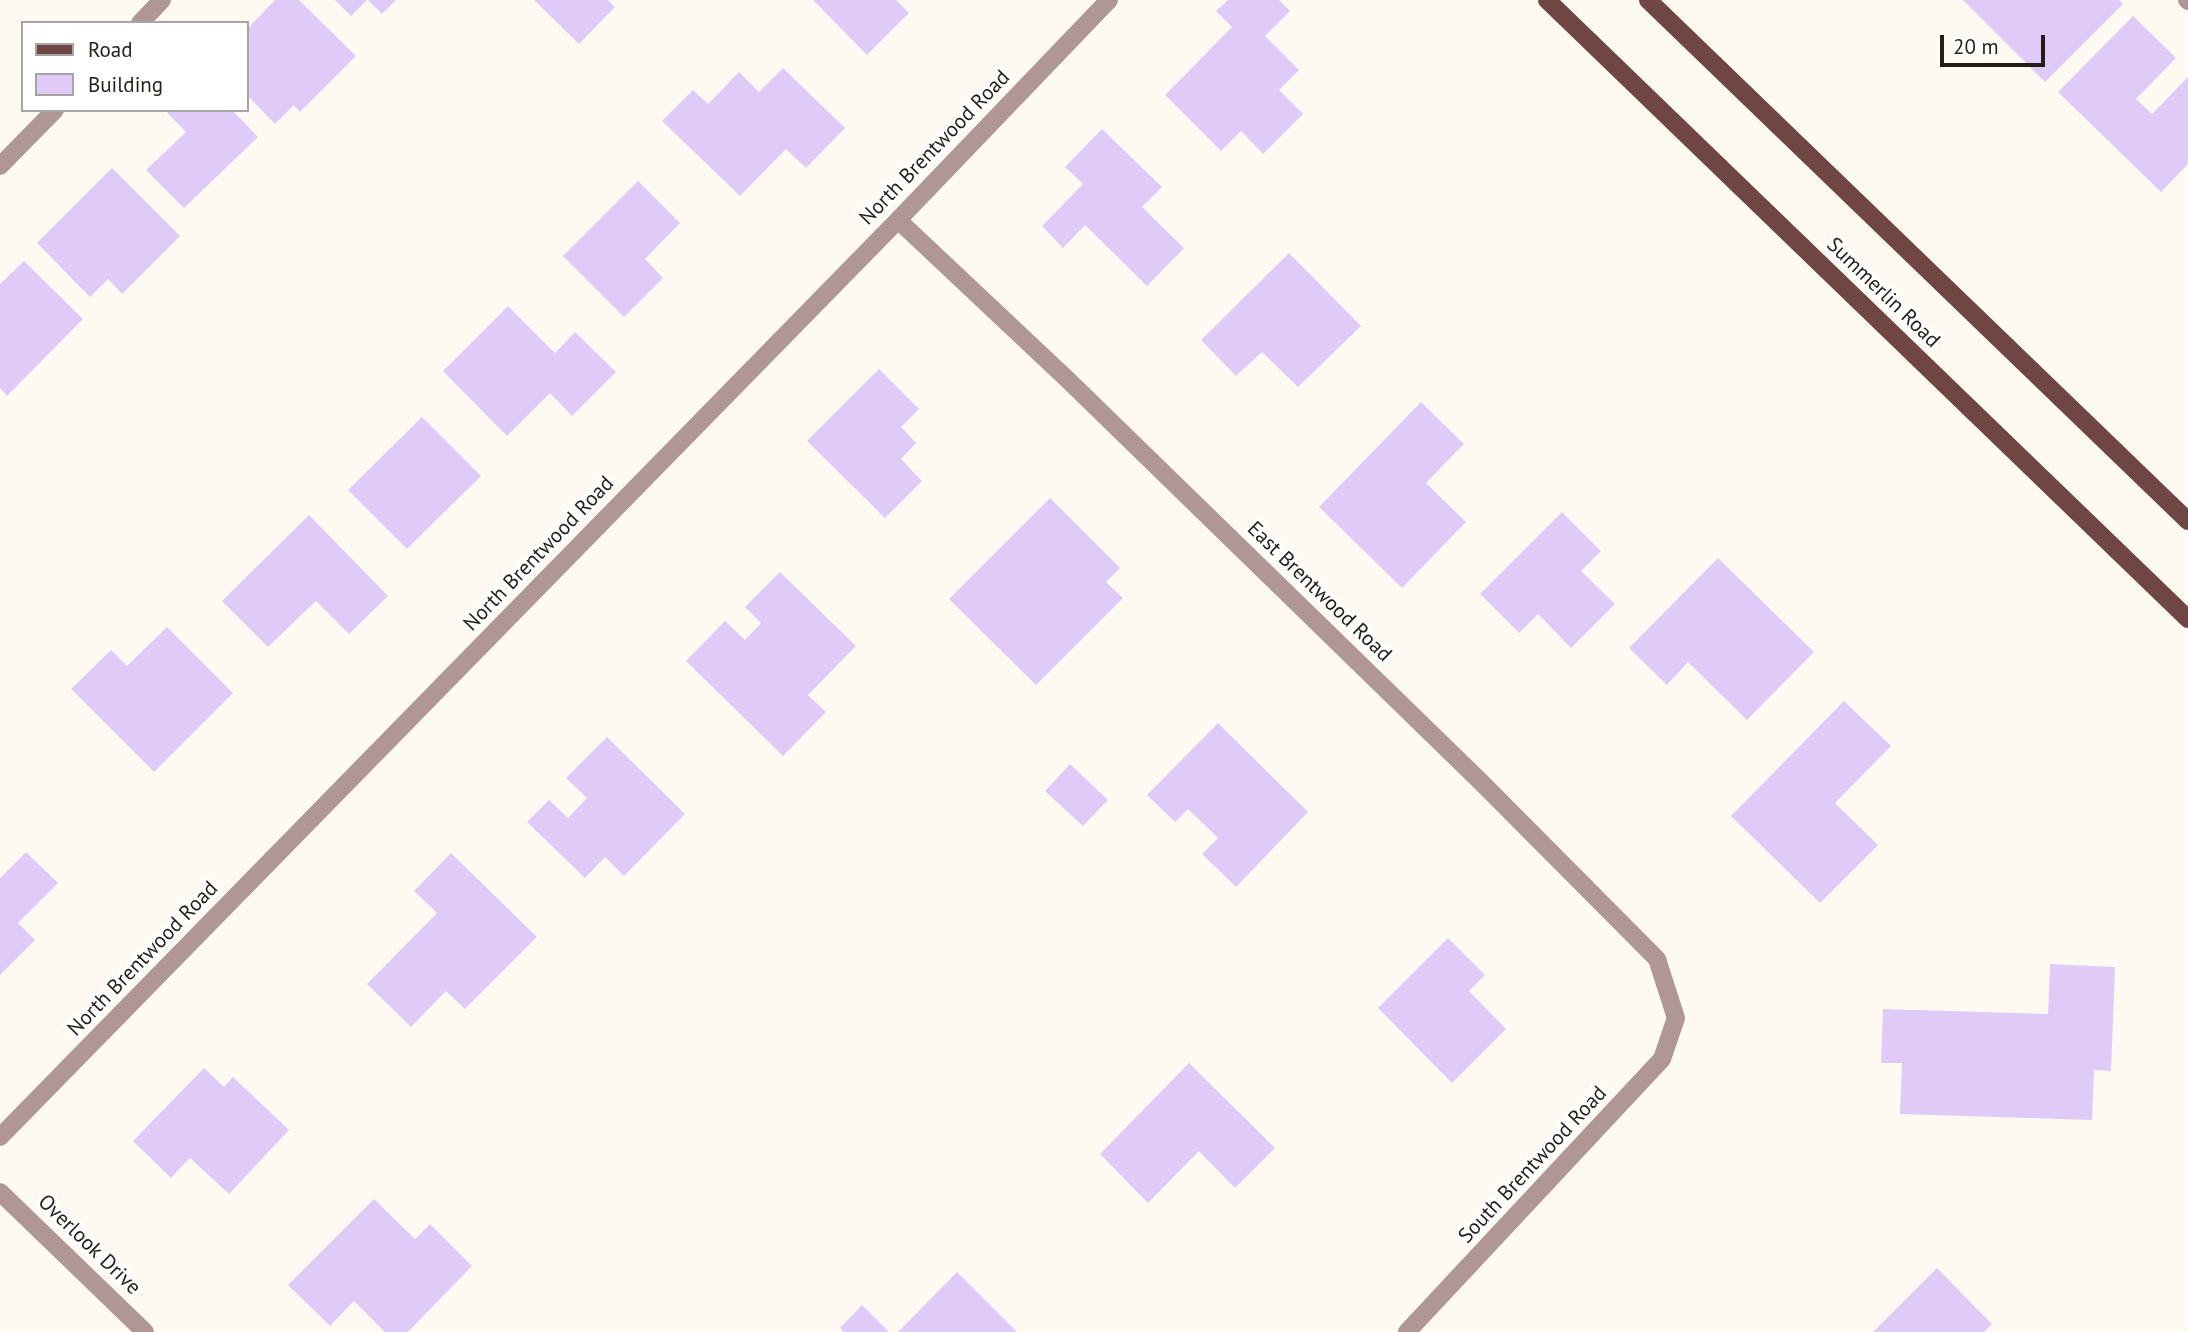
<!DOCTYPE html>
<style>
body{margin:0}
#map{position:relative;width:2188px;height:1332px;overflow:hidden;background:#fefaf2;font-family:"PT Sans",sans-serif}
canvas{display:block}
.legend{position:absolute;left:21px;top:21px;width:228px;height:91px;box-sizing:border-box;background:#fff;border:2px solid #a7a5a3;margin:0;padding:9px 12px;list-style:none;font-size:21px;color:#221f18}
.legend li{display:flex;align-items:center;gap:14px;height:35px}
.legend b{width:35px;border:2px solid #a7a5a3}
.scale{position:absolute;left:1940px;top:35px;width:105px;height:32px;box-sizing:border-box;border:4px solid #221f18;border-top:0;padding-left:9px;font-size:21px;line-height:24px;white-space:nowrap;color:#221f18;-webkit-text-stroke:5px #fff;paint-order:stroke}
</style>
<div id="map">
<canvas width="2188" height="1332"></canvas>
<ul class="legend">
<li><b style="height:9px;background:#6f4644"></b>Road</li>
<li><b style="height:19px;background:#dfcaf8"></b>Building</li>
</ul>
<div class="scale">20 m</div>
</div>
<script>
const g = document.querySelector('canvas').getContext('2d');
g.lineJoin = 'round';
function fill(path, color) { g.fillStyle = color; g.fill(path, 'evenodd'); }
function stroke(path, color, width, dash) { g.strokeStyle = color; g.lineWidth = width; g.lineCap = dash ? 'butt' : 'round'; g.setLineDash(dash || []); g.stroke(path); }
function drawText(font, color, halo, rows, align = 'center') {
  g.font = font + ' "PT Sans",sans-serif'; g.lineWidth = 7; g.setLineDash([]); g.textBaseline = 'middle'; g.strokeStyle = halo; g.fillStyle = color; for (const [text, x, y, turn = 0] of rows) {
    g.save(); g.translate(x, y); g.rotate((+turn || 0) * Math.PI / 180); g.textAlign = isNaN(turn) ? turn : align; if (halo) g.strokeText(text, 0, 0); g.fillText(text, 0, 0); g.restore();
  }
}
const building = new Path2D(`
 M275,0H299L356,56L300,112L294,105L275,124L247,95V29Z
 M335,0H367L351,16Z
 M368,0H396L382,14Z
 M534,0H608L615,7L579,44Z
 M813,0H896L909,13L867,55Z
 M1228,0H1279L1290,11L1265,36L1299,70L1279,90L1303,114L1263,154L1241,131L1221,151L1165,95L1232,27L1216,11Z
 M1963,0H2119L2123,4L2045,82Z
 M2133,16L2176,58L2136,99L2152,114L2188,77V164L2161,192L2058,92Z
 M783,68L845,128L806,168L786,149L740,196L662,121L693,90L708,104L739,72L759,92Z
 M170,110H232L258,137L184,208L146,170L186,132L167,113Z
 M1102,129L1162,187L1142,207L1184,248L1147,286L1085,225L1063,248L1042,226L1083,184L1065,167Z
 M112,168L180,236L122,294L108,279L90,297L37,243Z
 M638,181L680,223L645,259L663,278L624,317L563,256Z
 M1289,253L1361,326L1298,387L1262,352L1236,376L1201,340Z
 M24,261L83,319L7,396L0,388V284Z
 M508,306L555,353L575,332L616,372L572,416L550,393L507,436L443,371Z
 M879,369L919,409L901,427L916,443L901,459L922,481L885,518L807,441Z
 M1421,402L1464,444L1426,483L1466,522L1402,588L1319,507Z
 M422,417L481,476L407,549L348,490Z
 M1050,498L1120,568L1106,582L1123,598L1036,685L949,599Z
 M1562,512L1601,551L1581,571L1615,604L1571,648L1538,614L1519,633L1480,594Z
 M309,515L388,596L349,634L316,601L268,647L222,601Z
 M1718,558L1814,652L1747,720L1688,662L1667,685L1629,648Z
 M780,572L856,646L808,695L826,712L783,756L686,661L725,621L745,640L761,623L745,607Z
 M167,627L233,693L154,772L71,689L111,650L127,666Z
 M1844,701L1891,746L1835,803L1878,845L1820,903L1731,816Z
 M1218,723L1308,812L1236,887L1202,854L1218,838L1188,809L1175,822L1147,795Z
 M607,737L685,814L624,876L605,857L585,878L527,822L549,800L568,818L587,798L566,778Z
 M1070,764L1108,800L1083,826L1045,791Z
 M26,852L58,883L18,923L35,940L0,975V878Z
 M451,853L537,937L465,1009L446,991L411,1027L367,984L437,913L414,891Z
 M1448,938L1485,975L1469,991L1506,1029L1452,1083L1378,1008Z
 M2050,964L2115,967L2111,1071L2094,1070L2092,1120L1900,1114L1902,1063H1881L1883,1009L2048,1014Z
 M1189,1063L1275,1148L1235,1188L1199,1151L1148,1203L1100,1154Z
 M204,1068L224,1087L233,1077L289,1130L229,1194L190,1158L171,1178L133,1141Z
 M374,1199L415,1239L430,1224L472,1266L408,1332H385L354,1301L330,1326L288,1285Z
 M1937,1268L1992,1324L1984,1332H1873Z
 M957,1272L1017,1332H898Z
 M862,1305L889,1332H844L840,1328Z`);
const minor = new Path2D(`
 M2187,0L2188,1
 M140,23L162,0
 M0,166L55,110
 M898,220L1068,380L1481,782L1657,959L1676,1018L1662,1059L1407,1332
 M0,1137L898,220L1109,0
 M0,1192L145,1332`);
const major = new Path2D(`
 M1547,0L2188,619
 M1648,0L2188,521`);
const streetNames = [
 ["North Brentwood Road",935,148,-46],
 ["Summerlin Road",1883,293,44],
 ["North Brentwood Road",539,554,-46],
 ["East Brentwood Road",1319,592,44],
 ["North Brentwood Road",143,959,-46],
 ["South Brentwood Road",1533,1165,-47],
 ["Overlook Drive",89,1245,44]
];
fill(building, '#dfcaf8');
stroke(minor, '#b09795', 18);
stroke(major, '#6f4644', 18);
drawText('21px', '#221f18', '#fff', streetNames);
</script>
